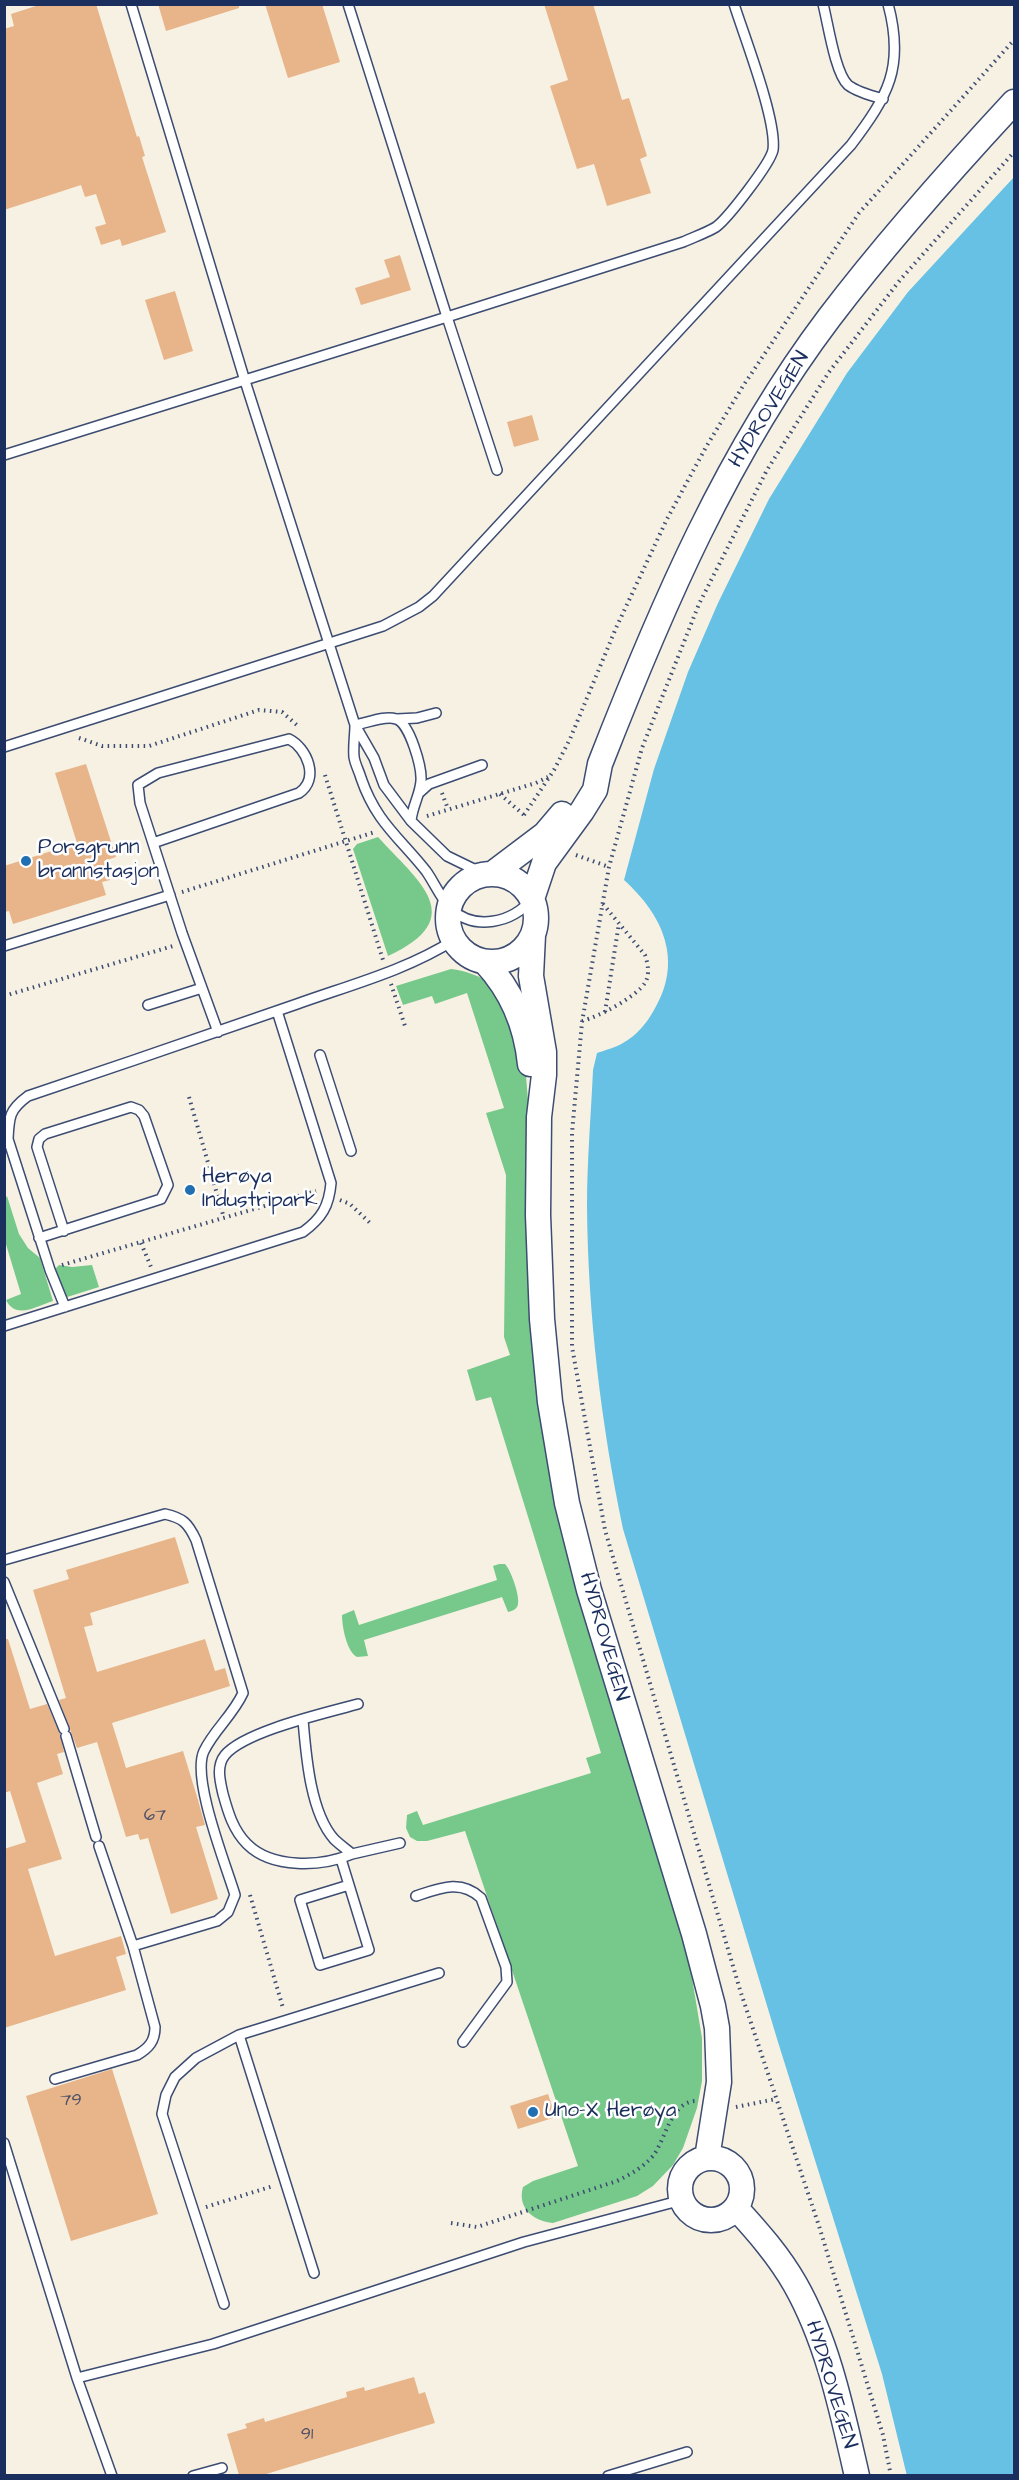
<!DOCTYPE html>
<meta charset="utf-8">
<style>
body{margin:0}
#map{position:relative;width:1019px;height:2480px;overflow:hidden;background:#f7f1e3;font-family:"Architects Daughter",sans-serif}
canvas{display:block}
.frame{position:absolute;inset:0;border:6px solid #1b2f5e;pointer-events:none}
</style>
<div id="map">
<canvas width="1019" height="2480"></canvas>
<div class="frame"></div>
</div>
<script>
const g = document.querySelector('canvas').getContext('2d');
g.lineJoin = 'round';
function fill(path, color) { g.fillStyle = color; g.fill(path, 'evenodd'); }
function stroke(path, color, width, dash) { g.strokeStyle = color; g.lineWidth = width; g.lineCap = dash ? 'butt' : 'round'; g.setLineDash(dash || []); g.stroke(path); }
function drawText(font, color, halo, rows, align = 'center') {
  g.font = font + ' "Architects Daughter",sans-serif'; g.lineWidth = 5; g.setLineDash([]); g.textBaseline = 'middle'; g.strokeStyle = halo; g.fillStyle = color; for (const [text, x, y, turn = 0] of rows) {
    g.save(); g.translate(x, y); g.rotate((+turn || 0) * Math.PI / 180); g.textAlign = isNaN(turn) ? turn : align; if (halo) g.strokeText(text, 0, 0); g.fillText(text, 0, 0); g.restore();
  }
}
const green = new Path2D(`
 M378,837C418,881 471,918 388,956L353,849L357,844Z
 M451,969C510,977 509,1016 525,1064L564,1538L591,1639L688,1954L702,2038V2081L697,2108L683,2148L673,2165L653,2186L637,2196L553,2223C533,2221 517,2208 523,2187L533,2181L578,2166L465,1831L427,1841H417L410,1837L406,1828L407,1815L417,1811L423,1825L591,1773L586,1758L601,1753L491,1397L476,1401L467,1370L510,1355L504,1337L506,1175L486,1113L504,1108L467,993L435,1004L432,996L403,1005L396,986Z
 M7,1196L19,1234L28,1248L40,1258L53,1301C37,1306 16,1320 6,1300L21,1294L5,1241V1199Z
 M59,1265L72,1267L92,1265L99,1287L61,1299L54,1270Z
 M499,1564H505C511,1570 522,1600 517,1607C515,1610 512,1611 508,1612L502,1597L364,1640L368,1656L357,1657C347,1652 342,1627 342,1615L354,1610L359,1625L497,1580L493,1566Z`);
const water = new Path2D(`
 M1014,177V2475L907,2476L882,2374L778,2042L623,1529C601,1423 588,1315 587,1207C587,1161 591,1115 593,1070L597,1053C605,1050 615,1048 623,1043C636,1036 647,1023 654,1010C684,961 663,915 624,880L654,769L688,672L718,603L769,499L847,373L908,292Z`);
const building = new Path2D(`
 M42,4H96L137,137L139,136L145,156L142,157L166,232L122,246L120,239L101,245L95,227L106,224L96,194L85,197L81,185L4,210V29L14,26L11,14Z
 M158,4H239V8L166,31Z
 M265,4H322L340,62L288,78Z
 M544,4H593L622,100L629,98L647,156L640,159L651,193L607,206L594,164L577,169L550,86L568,80Z
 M400,255L411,290L361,305L355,288L390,277L384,260Z
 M175,291L193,351L164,360L145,300Z
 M532,415L539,440L514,447L507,422Z
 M86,764L116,857L104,861L110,880L102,882L106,895L13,924L9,911L4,912V866L77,843L55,773Z
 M175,1537L189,1583L90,1613L93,1625L84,1627L97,1672L205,1639L215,1671L225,1668L230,1686L112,1723L126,1768L183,1751L198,1800L205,1825L196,1827L218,1899L171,1914L148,1838L140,1840L138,1834L126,1837L97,1742L77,1748L59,1700L66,1698L33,1590L69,1579L66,1570Z
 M4,1639H8L30,1709L47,1704L60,1734L64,1752L57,1754L63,1774L37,1783L62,1859L28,1869L55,1956L121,1936L126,1954L116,1957L126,1990L4,2028V1849L26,1842L10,1791L4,1793Z
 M112,2069L158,2214L71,2241L26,2096Z
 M548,2094L556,2117L518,2129L510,2106Z
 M414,2377L419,2394L425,2392L435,2423L263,2475H239L227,2434L247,2428L245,2424L264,2418L265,2422L347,2397L346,2392L364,2387L365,2391Z`);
const path = new Path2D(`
 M79,738L102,746H149L259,710L282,712L299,727
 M325,775L383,960
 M442,793L448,809
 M500,794L525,816
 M524,815L554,770L570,739L616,628L667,519L706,447L743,386L859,213L1014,40
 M427,816L536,783L548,777
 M576,855L609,867
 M182,892L375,832
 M391,984L406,1029
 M4,996L173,946
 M605,1012L619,923
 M582,1021C598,1017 636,997 645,983C650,974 648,964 645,955L603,904
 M189,1097L224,1218
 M340,1200L350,1204L370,1223
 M141,1243L151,1267
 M62,1265L316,1191
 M250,1895L283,2008
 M736,2107L776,2099
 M206,2207L273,2186
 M451,2223L477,2227L617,2181C631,2174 642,2168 653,2156C666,2139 670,2103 695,2101
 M891,2476L883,2435L819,2226L740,1990L605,1530L572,1347V1133L582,1022L609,867L642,748L699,604L767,470L829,372L900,280L1014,152`);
const service = new Path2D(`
 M131,4L245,381L355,725L374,758L384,785L411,821L447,856L484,874
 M823,4C828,23 835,73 848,85C857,92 872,96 883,99
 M4,455L447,317L348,4
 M497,470L447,317L683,242C694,237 706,233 716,227C728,218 770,164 773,150C777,120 744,36 734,4
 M397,719L417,718L436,713
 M355,725C355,735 353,746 354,757C355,764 359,771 361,778C376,822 399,837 426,871C434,882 441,899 451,909C475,931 512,923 532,899
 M355,725C367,723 385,715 396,719C410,723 422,768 421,781C420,795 412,807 411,821
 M4,747L383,626L419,607L433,596L851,145C888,96 905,67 888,4
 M419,793L429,784L482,765
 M153,843L299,793C320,779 307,748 289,739L158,773L138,785L140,803L182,933L218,1032
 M4,946L170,895
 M148,1005L202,988
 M320,1055L351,1151
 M39,1238L161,1199L168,1185L144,1116L139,1110L131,1107L45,1134L39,1139L37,1147L64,1231
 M65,1307L50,1270L8,1139C9,1117 9,1110 28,1096C118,1066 207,1035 297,1004C350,985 407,970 454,940
 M4,1326L303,1232C322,1218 329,1206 331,1183L277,1011
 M4,1560L165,1514C183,1518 188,1523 196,1540L243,1693C233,1715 214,1730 204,1751C191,1778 226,1865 235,1895L228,1912L217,1921L133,1946
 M4,1582L64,1729
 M303,1720C306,1754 310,1812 334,1839C339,1844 346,1849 352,1854L400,1843
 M66,1736L96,1837
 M352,1854C321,1867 272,1869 247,1844C233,1830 228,1812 223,1794C220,1781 216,1766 225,1755C245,1731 326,1713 358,1704
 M341,1859L369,1950L320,1965L300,1900L349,1885
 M416,1896C440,1888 461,1879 481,1898L506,1967L507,1982L463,2042
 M239,2035L314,2273
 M55,2079L137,2055C149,2048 155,2041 155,2027L133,1946L99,1846
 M4,2143L77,2378L112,2476
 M224,2304L162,2114L166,2095L175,2077L196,2058L239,2035L439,1973
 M77,2378L213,2344L524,2242L682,2200
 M193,2476L222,2468
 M608,2476L687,2452`);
const tertiary = new Path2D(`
 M492,874L545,834L562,814
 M448 918a44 44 0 1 1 88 0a44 44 0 1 1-88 0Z
 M532,899L544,863L582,811L595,790L600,764C661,608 727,453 829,318C886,243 950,171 1014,102
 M533,935L531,976L544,1052V1075L539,1117L538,1215L542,1319L550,1402L567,1503L589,1590L694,1934L713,2006L717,2028L719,2082L707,2158
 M485,962C512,991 526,1024 530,1064
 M680 2189a31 31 0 1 1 62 0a31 31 0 1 1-62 0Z
 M736,2208C758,2232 779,2256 795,2284C828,2342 842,2411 857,2476`);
const markers = [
 [26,861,6,"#1f6fb2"],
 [190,1190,6,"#1f6fb2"],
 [533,2112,6,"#1f6fb2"]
];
const numberNames = [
 ["67",155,1816],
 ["79",71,2101],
 ["91",307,2435]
];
const streetNames = [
 ["HYDROVEGEN",770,410,-58],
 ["HYDROVEGEN",603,1637,74],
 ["HYDROVEGEN",830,2385,73]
];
const poiNames = [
 ["Porsgrunn",38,849],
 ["brannstasjon",38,873],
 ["Herøya",202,1178],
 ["Industripark",202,1202],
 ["Uno-X Herøya",545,2112]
];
fill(green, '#77c98b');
fill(water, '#66c1e4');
fill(building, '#e7b589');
stroke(service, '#3c4c72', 12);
stroke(tertiary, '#3c4c72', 27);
stroke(path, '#3c4c72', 4, [1.5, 4.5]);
stroke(service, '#fff', 9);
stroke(tertiary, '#fff', 24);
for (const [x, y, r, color] of markers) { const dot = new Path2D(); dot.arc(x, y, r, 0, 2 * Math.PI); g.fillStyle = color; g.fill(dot); stroke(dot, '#fff', 2); }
drawText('18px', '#4e5069', null, numberNames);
drawText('21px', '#1b2f5e', '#fff', streetNames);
drawText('21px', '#1b2f5e', '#fff', poiNames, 'left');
</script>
